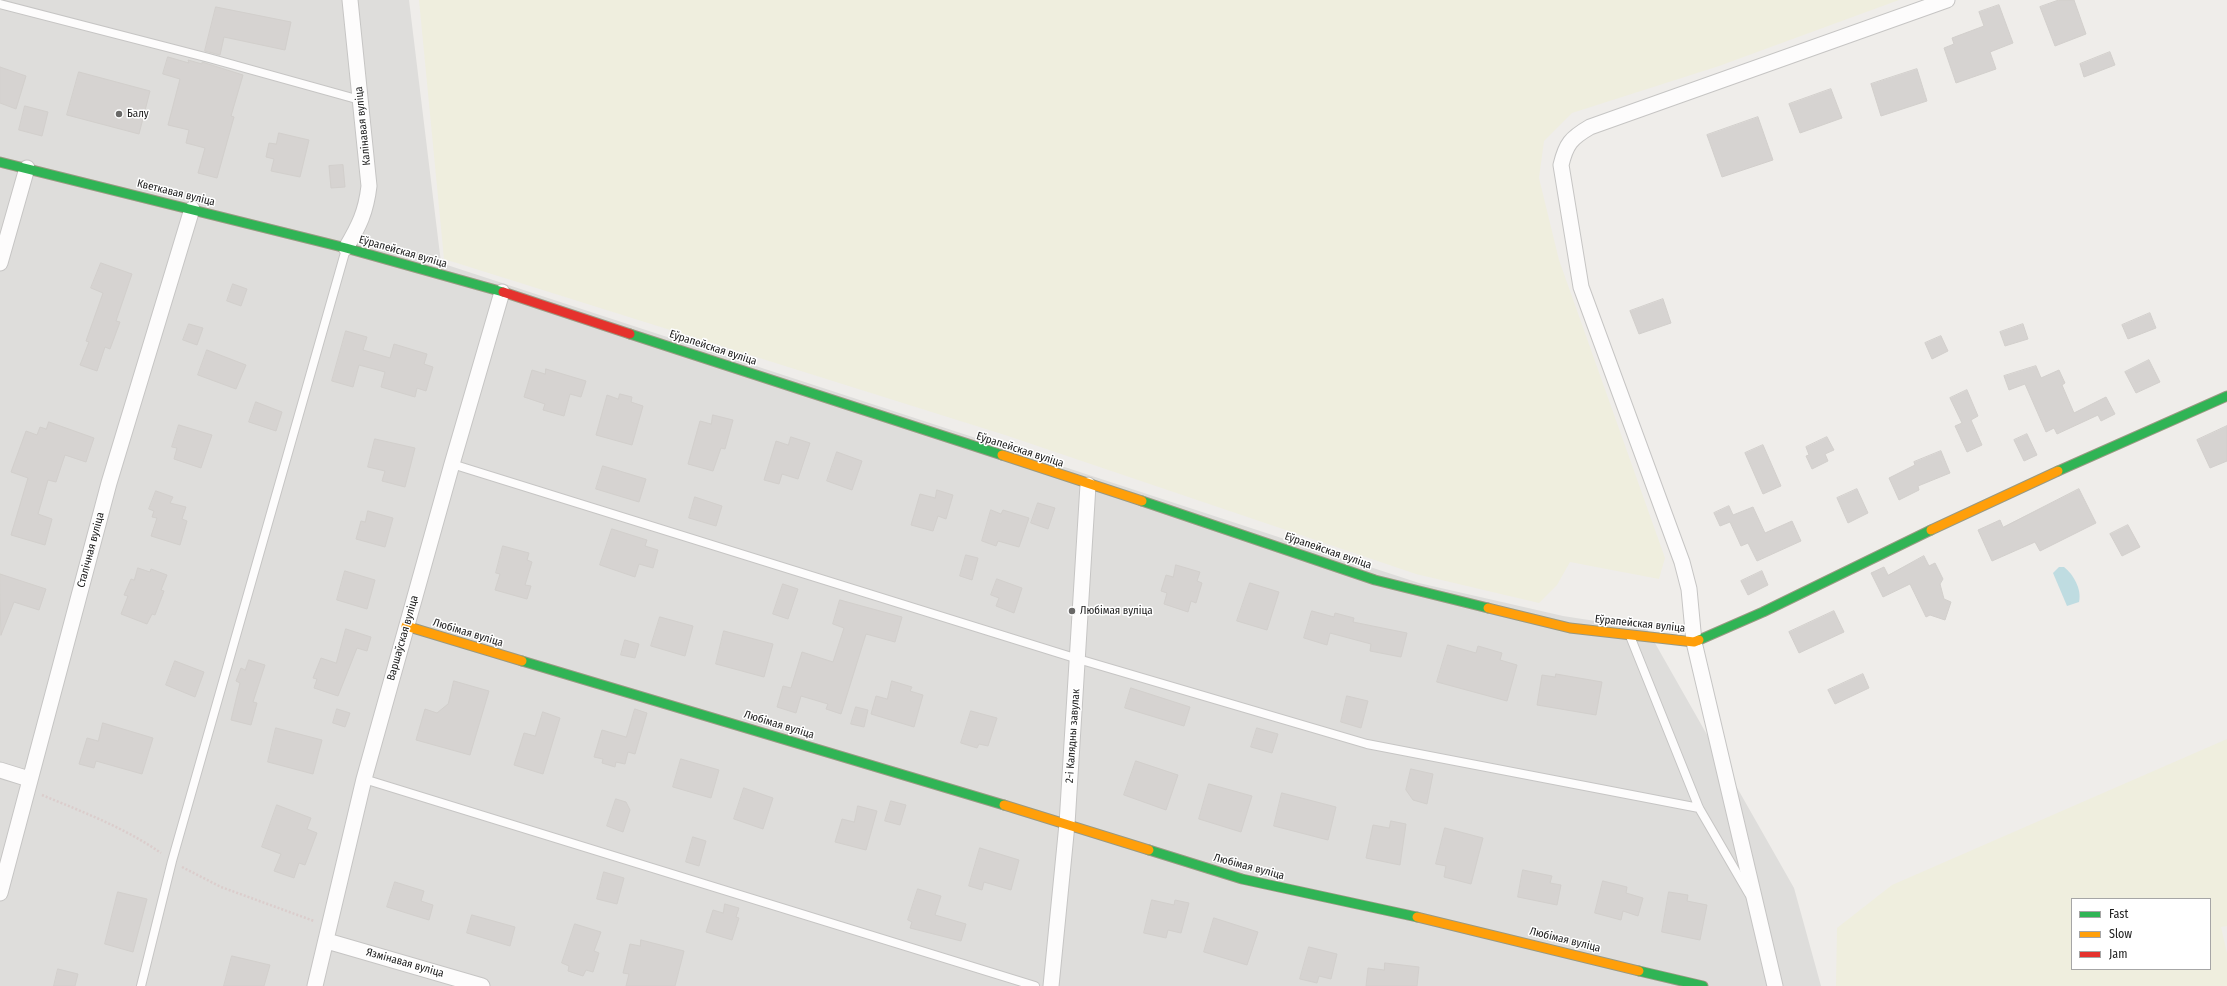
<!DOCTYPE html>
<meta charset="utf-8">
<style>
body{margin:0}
#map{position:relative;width:2227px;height:986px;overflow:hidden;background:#efedea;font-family:"Fira Sans Condensed",sans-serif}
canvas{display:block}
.legend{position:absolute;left:2071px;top:898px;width:140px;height:72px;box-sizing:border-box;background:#fff;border:1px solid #a6a6a6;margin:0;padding:5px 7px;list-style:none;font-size:12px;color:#212121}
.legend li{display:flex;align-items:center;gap:8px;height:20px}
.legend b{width:20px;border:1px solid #a6a6a6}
</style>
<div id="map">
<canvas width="2227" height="986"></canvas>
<ul class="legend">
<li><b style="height:5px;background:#30b455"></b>Fast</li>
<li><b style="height:5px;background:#ff9f0a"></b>Slow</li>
<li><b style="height:5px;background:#e5322d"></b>Jam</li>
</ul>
</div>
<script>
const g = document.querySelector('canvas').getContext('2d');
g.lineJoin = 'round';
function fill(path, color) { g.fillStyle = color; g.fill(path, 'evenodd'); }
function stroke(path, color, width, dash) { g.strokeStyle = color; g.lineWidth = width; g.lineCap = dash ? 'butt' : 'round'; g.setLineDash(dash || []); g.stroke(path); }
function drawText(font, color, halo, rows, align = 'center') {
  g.font = font + ' "Fira Sans Condensed",sans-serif'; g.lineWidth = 3; g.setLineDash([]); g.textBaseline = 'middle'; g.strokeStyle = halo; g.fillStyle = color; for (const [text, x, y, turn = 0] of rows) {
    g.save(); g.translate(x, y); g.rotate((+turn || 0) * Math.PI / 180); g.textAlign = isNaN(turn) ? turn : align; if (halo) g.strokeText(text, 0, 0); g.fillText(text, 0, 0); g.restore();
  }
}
const residential = new Path2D(`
 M0,0H409L441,263L1419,583L1563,616L1647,629L1794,888L1821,986H0Z`);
const farmland = new Path2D(`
 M419,0H1899L1719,66L1572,113L1544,141L1539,178L1559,260L1665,558L1659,579L1570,562L1557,585L1539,603L1416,574L1005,435L444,259Z
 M2227,739V926L2221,927L2227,953V986H1836L1837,928L1892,885ZM2072,899H2210V969H2072Z`);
const water = new Path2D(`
 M2059,567H2064C2073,574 2082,589 2079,602L2067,606L2053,573Z`);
const building = new Path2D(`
 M2059,0H2074L2086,34L2055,46L2040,7Z
 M1999,5L2013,43L1990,52L1996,69L1956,83L1944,48L1954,44L1952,38L1984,26L1979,12Z
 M216,7L291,22L285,50L224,37L220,55L205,51Z
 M2110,52L2115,65L2084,77L2080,64Z
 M168,57L189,63L188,60L202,64V62L243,75L231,116L234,117L217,178L198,173L205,148L186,143L189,130L168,125L180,79L163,74Z
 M0,67L26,76L16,109L0,103Z
 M1917,69L1927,101L1881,116L1871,84Z
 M79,72L150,91L139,134L67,115Z
 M1831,89L1842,118L1800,133L1789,104Z
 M25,106L48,112L42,136L19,130Z
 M1758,117L1773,160L1722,177L1707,135Z
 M279,133L309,140L300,177L271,171L274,159L266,157L269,143L276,144Z
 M343,165L345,187L331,188L329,166Z
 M101,263L132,274L116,321L120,322L110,349L105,347L97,371L80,365L89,342L86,341L103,293L91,288Z
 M233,284L247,289L241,306L227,301Z
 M1663,299L1671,323L1639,334L1630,311Z
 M2150,313L2156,328L2128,339L2122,325Z
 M189,324L203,328L197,345L183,340Z
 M2023,324L2028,339L2005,346L2000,332Z
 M346,331L367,337L363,350L390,358L394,344L427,354L424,364L433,367L426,391L417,388L415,397L381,387L385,372L359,365L353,387L332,381Z
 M1941,336L1948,351L1932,359L1925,343Z
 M207,350L246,365L236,389L198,375Z
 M2149,360L2160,382L2136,393L2125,372Z
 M2036,366L2041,378L2059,370L2065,383L2062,385L2074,413L2106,397L2115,414L2101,421L2098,415L2057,434L2054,428L2046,432L2025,384L2009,390L2004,376Z
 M546,369L586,381L581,397L570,394L564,416L543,410L545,404L524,397L532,370L545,374Z
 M1967,390L1978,416L1971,420L1982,445L1967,452L1955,426L1962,423L1950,398Z
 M620,394L632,397L631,402L643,406L632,445L596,435L607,395L618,399Z
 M256,402L282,412L276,431L249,422Z
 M713,415L733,420L725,449L721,448L713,471L688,464L700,421L711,424Z
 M49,422L94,438L86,462L65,455L56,482L48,480L38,514L52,519L45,545L11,535L28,478L11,472L26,431L37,435L40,427L46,429Z
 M179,425L212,435L201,468L174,459L177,448L172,447Z
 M2227,426V461L2210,468L2197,440Z
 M2027,434L2037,455L2024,461L2014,440Z
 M791,437L810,443L798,479L782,474L779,484L764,480L776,441L788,445Z
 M1827,437L1834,450L1825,454L1828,461L1812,469L1806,456L1809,455L1806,447Z
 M375,439L415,448L405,487L382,481L385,471L368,467Z
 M1763,445L1781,486L1763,494L1745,453Z
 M1941,451L1950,473L1918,486L1919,490L1899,500L1889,478L1915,465L1914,462Z
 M837,452L862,461L852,490L827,481Z
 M603,466L646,479L639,502L596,489Z
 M1857,489L1868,513L1848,523L1837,498Z
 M2079,489L2096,523L2040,551L2035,542L1992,561L1978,530L2000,520L2003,527Z
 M937,490L953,495L946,519L938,516L933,531L911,525L920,494L935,498Z
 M156,491L173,497L170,503L186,507L182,519L187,521L180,545L151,536L157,518L152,517L154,511L149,509Z
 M695,497L722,506L716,526L689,518Z
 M1038,503L1055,508L1048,529L1031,523Z
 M1729,506L1733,515L1753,507L1765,533L1792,521L1801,541L1757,561L1748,543L1741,546L1730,522L1720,526L1714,513Z
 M991,510L1001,514L1003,510L1029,518L1019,547L998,541L996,546L982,541Z
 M368,511L393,518L385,547L356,539L361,521L365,522Z
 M2128,525L2140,547L2122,556L2110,534Z
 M612,529L647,540L645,546L658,550L653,568L639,564L635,577L600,565Z
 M503,546L529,553L527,560L532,562L525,585L531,586L527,599L495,590L500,574L496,573Z
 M966,555L978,558L972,580L960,576Z
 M1924,556L1929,566L1935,563L1943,579L1940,584L1944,599L1951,602L1945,620L1930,615L1926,617L1910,584L1883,597L1871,573L1884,567L1888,575Z
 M1176,565L1200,572L1197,581L1202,583L1196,603L1191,601L1188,612L1164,604L1167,593L1161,591L1166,575L1173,577Z
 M138,568L150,572L151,569L167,575L161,590L164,591L155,615L152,614L147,624L121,614L128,596L124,595L131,579L134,580Z
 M345,571L375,580L367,609L337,600Z
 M1762,571L1768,585L1748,595L1741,581Z
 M0,574L46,589L39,610L14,602L1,635Z
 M997,579L1022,588L1014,613L996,606L999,598L991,595Z
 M1250,583L1279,592L1267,630L1237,621Z
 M783,584L798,589L788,619L773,614Z
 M840,600L902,617L895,642L866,634L841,714L826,709L828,704L801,696L796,713L777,707L783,686L791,688L802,652L833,662L844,628L833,624Z
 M1312,611L1334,617L1335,613L1354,618L1353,622L1407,633L1401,657L1370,651L1371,644L1330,633L1327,645L1304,638Z
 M1834,611L1844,632L1799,653L1789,632Z
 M660,617L693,626L685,656L651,646Z
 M346,629L371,637L367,651L357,648L338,696L314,688L317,679L313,678L321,658L336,663Z
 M724,631L773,644L764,677L716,664Z
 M625,640L639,644L635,658L621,655Z
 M1448,645L1476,653L1478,646L1502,653L1500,660L1517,665L1507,701L1437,682Z
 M249,660L265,665L253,702L257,703L251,725L231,720L240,683L236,681L241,668L245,670Z
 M175,661L204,672L195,697L166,685Z
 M1556,674L1602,682L1596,715L1537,705L1542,675L1555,677Z
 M1863,674L1869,688L1835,704L1828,690Z
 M454,681L489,691L470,755L416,740L425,709L437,713L448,704Z
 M892,681L912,687L910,691L923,695L914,727L871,714L876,696L887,699Z
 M1131,688L1190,707L1184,726L1125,708Z
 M1347,696L1368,701L1361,728L1341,722Z
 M856,707L868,710L864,727L851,724Z
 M337,709L350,713L345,727L333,723Z
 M635,709L647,713L635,754L628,752L625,764L616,762L615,767L602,763L603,759L594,757L602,730L626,737Z
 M971,711L997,718L988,746L979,744L977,748L961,743Z
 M543,712L560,718L543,774L514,765L524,733L535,736Z
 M103,723L153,738L142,774L96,761L94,768L79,764L87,738L98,741Z
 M276,728L322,740L313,774L268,762Z
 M1257,728L1278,734L1272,753L1251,747Z
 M681,759L719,770L711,798L673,787Z
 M1136,761L1178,775L1166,810L1124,795Z
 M1411,769L1433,774L1427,804L1413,800L1406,790Z
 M1209,784L1252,796L1241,832L1199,819Z
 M744,788L773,798L763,829L734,819Z
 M1282,793L1336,807L1328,840L1274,826Z
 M616,799L626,802L630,810L623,832L607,826Z
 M891,801L906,805L900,825L885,821Z
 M277,805L311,818L307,829L317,833L305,865L299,863L294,878L274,871L281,854L262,847Z
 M858,806L877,811L866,850L835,842L842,819L854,822Z
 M1391,821L1406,824L1400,865L1366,858L1373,825L1389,828Z
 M1445,828L1483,838L1471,884L1444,877L1446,866L1436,864Z
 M693,837L706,841L699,866L686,862Z
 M980,848L1019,860L1011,890L984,882L982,890L969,886Z
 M1523,870L1552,876L1550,883L1561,885L1557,905L1518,897Z
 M604,872L624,878L617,904L597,899Z
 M1603,881L1627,887L1626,893L1643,898L1638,916L1623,911L1621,920L1595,913Z
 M395,882L424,891L421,901L433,905L429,920L387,907Z
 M918,889L941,896L935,915L966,924L961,941L910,928L912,922L908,920Z
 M118,892L147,899L133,952L105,944Z
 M1669,892L1688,895L1687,901L1707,905L1700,940L1662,932Z
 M1152,900L1174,905L1175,900L1189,903L1181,933L1168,930L1166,938L1144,933Z
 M725,904L739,908L736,917L739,918L732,940L706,932L713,910L723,913Z
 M472,915L515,927L510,946L467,933Z
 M1214,918L1258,932L1247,965L1204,952Z
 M575,924L601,932L594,951L599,953L593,972L586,970L583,976L568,971L569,966L562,963Z
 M641,940L684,951L675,986H626L629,974L623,973L630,944L640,946Z
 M1309,947L1337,954L1331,979L1319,976L1317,983L1300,979Z
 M232,956L270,965L264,986H224Z
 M1385,963L1419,967L1417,986H1366L1368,968L1384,970Z
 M58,969L78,974L75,986H54Z`);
const path = new Path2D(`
 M42,795C83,812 125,828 161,853
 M182,867L221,887L314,921`);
const lane = new Path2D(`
 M0,4L209,58L360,100
 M452,464L1078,659L1367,744L1699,808
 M1630,636L1699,808L1749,894
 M364,779L1035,986
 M141,986L172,861L346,249`);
const street = new Path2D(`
 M346,248C359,226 366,212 369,186L350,0
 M0,263L27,168
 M0,770L29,779
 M0,893L109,483L192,209
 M327,941L482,986
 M315,986L364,779L452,464L502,292
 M1051,986L1067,824L1088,485
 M1775,986L1694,642L1689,589L1682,562L1581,287L1561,165C1566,144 1571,138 1590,127L1947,0`);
const fast = new Path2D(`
 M0,162L346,248L503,292
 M630,334L1002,455
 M2058,471L2227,396
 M1142,501L1375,580L1488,608
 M1699,640L1763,612L1931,530
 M522,661L1004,805
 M1149,850L1242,879L1417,917
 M1639,971L1703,986`);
const slow = new Path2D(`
 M1002,455L1142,501
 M1931,530L2058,471
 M1488,608L1570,628L1694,642L1699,640
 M406,626L522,661
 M1004,805L1149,850
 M1417,917L1639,971`);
const jam = new Path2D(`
 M503,292L630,334`);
const markers = [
 [119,114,4,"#696867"],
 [1072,611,4,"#696867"]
];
const poiNames = [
 ["Балу",127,114],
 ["Любімая вуліца",1080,611]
];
const streetNames = [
 ["Калінавая вуліца",363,126,-96],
 ["Кветкавая вуліца",176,193,14],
 ["Еўрапейская вуліца",403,252,16],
 ["Еўрапейская вуліца",713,348,18],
 ["Еўрапейская вуліца",1020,450,18],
 ["Сталічная вуліца",91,550,-75],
 ["Еўрапейская вуліца",1328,551,19],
 ["Еўрапейская вуліца",1640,624,6],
 ["Любімая вуліца",468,633,17],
 ["Варшаўская вуліца",403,638,-74],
 ["Любімая вуліца",779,725,17],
 ["2-і Калядны завулак",1073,736,-86],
 ["Любімая вуліца",1249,867,15],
 ["Любімая вуліца",1565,940,14],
 ["Язмінавая вуліца",405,963,16]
];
fill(residential, '#dedddb');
fill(farmland, '#efeede');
fill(water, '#bfdce1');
fill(building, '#d6d3d1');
stroke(building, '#d2cfcc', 1);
stroke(lane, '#c6c5c4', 10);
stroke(street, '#c6c5c4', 17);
stroke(fast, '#999982', 11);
stroke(slow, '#999982', 11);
stroke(jam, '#999982', 11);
stroke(path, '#dbcdcc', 2.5, [2, 2]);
stroke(lane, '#fdfcfc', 8);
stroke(street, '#fdfcfc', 15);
stroke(fast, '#30b455', 9);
stroke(slow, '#ff9f0a', 9);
stroke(jam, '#e5322d', 9);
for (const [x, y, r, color] of markers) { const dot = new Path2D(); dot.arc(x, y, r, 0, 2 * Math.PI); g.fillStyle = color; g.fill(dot); stroke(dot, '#fff', 1.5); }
drawText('11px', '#212121', '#fff', poiNames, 'left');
drawText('11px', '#212121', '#fff', streetNames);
</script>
